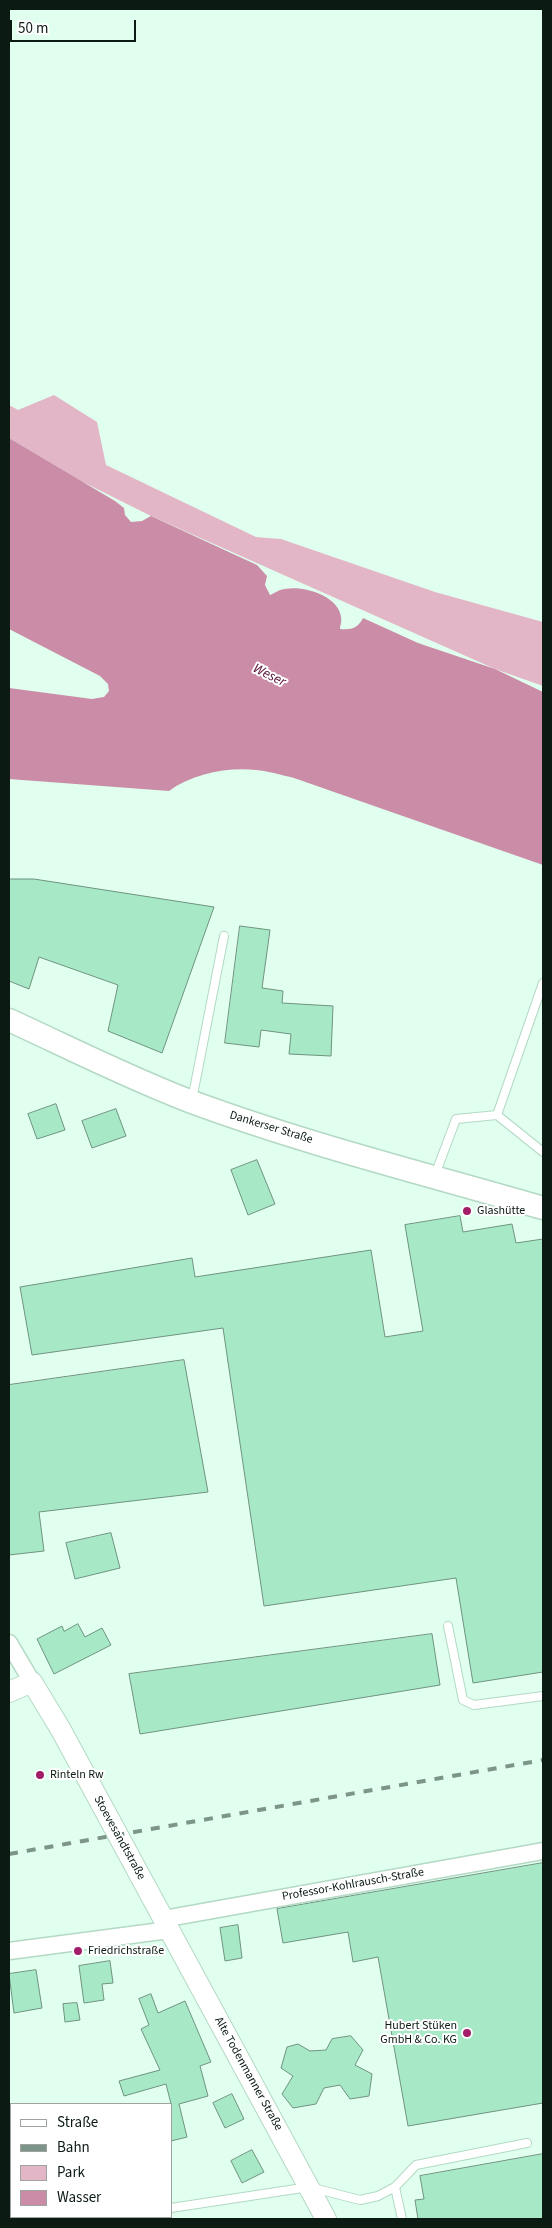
<!DOCTYPE html>
<meta charset="utf-8">
<style>
body{margin:0}
#map{position:relative;width:552px;height:2228px;overflow:hidden;background:#e0ffee;font-family:"Source Sans 3",sans-serif}
canvas{display:block}
.frame{position:absolute;inset:0;border:10px solid #0b1a12;pointer-events:none}
.legend{position:absolute;left:10px;top:2103px;width:162px;height:115px;box-sizing:border-box;background:#fff;border:1px solid #9da3a0;margin:0;padding:6px 9px;list-style:none;font-size:15px;color:#0b1a12}
.legend li{display:flex;align-items:center;gap:10px;height:25px}
.legend b{width:25px;border:1px solid #9da3a0}
.scale{position:absolute;left:10px;top:20px;width:126px;height:22px;box-sizing:border-box;border:2px solid #0b1a12;border-top:0;padding-left:6px;font-size:15px;line-height:18px;white-space:nowrap;color:#0b1a12;-webkit-text-stroke:4px #fff;paint-order:stroke}
</style>
<div id="map">
<canvas width="552" height="2228"></canvas>
<div class="frame"></div>
<ul class="legend">
<li><b style="height:6px;background:#fff"></b>Straße</li>
<li><b style="height:6px;background:#7d9588"></b>Bahn</li>
<li><b style="height:14px;background:#e2b6c7"></b>Park</li>
<li><b style="height:14px;background:#ca8ca6"></b>Wasser</li>
</ul>
<div class="scale">50 m</div>
</div>
<script>
const g = document.querySelector('canvas').getContext('2d');
g.lineJoin = 'round';
function fill(path, color) { g.fillStyle = color; g.fill(path, 'evenodd'); }
function stroke(path, color, width, dash) { g.strokeStyle = color; g.lineWidth = width; g.lineCap = dash ? 'butt' : 'round'; g.setLineDash(dash || []); g.stroke(path); }
function drawText(font, color, halo, rows, align = 'center') {
  g.font = font + ' "Source Sans 3",sans-serif'; g.lineWidth = 4; g.setLineDash([]); g.textBaseline = 'middle'; g.strokeStyle = halo; g.fillStyle = color; for (const [text, x, y, turn = 0] of rows) {
    g.save(); g.translate(x, y); g.rotate((+turn || 0) * Math.PI / 180); g.textAlign = isNaN(turn) ? turn : align; if (halo) g.strokeText(text, 0, 0); g.fillText(text, 0, 0); g.restore();
  }
}
const green = new Path2D(`
 M54,395L97,422L106,465L256,537L281,539L435,592L543,622V686L495,669L151,516L81,481L9,438V405L18,410Z`);
const water = new Path2D(`
 M9,438L115,501L124,508L125,515L131,522L142,521L151,516L257,565L267,576L265,585L270,595C275,593 280,589 285,589C303,585 339,596 341,617C342,621 340,626 340,629C352,630 358,628 363,618L418,643L495,669L543,692V865L294,778C282,775 268,771 256,770C227,767 192,774 169,791L9,779V688L92,699L104,697L109,691L108,684L100,676L9,629Z`);
const building = new Path2D(`
 M9,879H34L214,907L162,1053L108,1031L118,985L39,957L29,989L9,981Z
 M240,926L270,930L262,988L283,991L282,1003L333,1006L331,1056L289,1054L291,1034L261,1030L259,1047L225,1043Z
 M56,1104L65,1130L37,1139L28,1114Z
 M116,1109L126,1136L92,1148L82,1121Z
 M257,1160L275,1204L248,1215L231,1170Z
 M460,1216L463,1232L512,1224L516,1243L543,1239V1672L473,1683L456,1578L264,1606L223,1328L32,1355L20,1287L192,1258L195,1277L371,1250L385,1337L423,1331L405,1225Z
 M184,1360L208,1492L39,1512L44,1551L9,1555V1385Z
 M111,1533L120,1568L75,1579L66,1543Z
 M78,1624L85,1637L102,1628L111,1645L54,1674L37,1639L62,1626L64,1631Z
 M432,1634L440,1685L140,1734L129,1674Z
 M543,1863V2103L408,2126L378,1957L353,1962L348,1932L283,1943L277,1909Z
 M238,1925L242,1958L225,1961L220,1928Z
 M110,1961L113,1983L102,1984L104,2000L84,2003L79,1966Z
 M36,1970L42,2008L14,2013L9,1974Z
 M151,1994L158,2013L185,2001L211,2062L200,2066L208,2096L179,2104L187,2137L171,2141V2104L166,2084L124,2096L119,2081L160,2070L141,2029L149,2025L139,1999Z
 M77,2003L80,2020L65,2022L63,2004Z
 M351,2036L363,2050L355,2065L372,2074L369,2096L350,2099L340,2085L324,2088L316,2104L293,2108L282,2094L293,2076L281,2068L287,2047L298,2044L310,2051L326,2050L332,2039Z
 M232,2094L244,2119L225,2128L213,2103Z
 M252,2150L264,2172L242,2183L231,2161Z
 M543,2154V2219H418L415,2200L424,2199L420,2176Z`);
const service = new Path2D(`
 M192,1100L224,936
 M497,1115L543,1152
 M435,1175L456,1119L497,1115L543,983
 M448,1626L463,1700L474,1705L543,1696
 M395,2187L402,2219
 M171,2208L309,2187L360,2200L378,2196L395,2187L416,2165L527,2143`);
const minor = new Path2D(`
 M9,1643L32,1682
 M163,1919L543,1851
 M9,1951L169,1930`);
const tertiary = new Path2D(`
 M9,1692L32,1682L61,1730L326,2219`);
const secondary = new Path2D(`
 M9,1020C70,1048 129,1078 192,1102C306,1144 426,1174 543,1208`);
const rail = new Path2D(`
 M9,1854L543,1760`);
const markers = [
 [467,1211,5,"#a31d68"],
 [40,1775,5,"#a31d68"],
 [78,1951,5,"#a31d68"],
 [467,2033,5,"#a31d68"]
];
const streetNames = [
 ["Dankerser Straße",271,1128,17],
 ["Stoevesandtstraße",119,1838,61],
 ["Professor-Kohlrausch-Straße",353,1885,-10],
 ["Alte Todenmanner Straße",248,2074,61]
];
const poiNames = [
 ["Glashütte",477,1211],
 ["Rinteln Rw",50,1775],
 ["Friedrichstraße",88,1951],
 ["Hubert Stüken",457,2026,"right"],
 ["GmbH & Co. KG",457,2040,"right"]
];
const waterNames = [
 ["Weser",269,676,27]
];
fill(green, '#e2b6c7');
fill(water, '#ca8ca6');
fill(building, '#a7e9c6');
stroke(building, '#6f9380', 1);
stroke(service, '#b3d9c4', 10);
stroke(minor, '#b3d9c4', 19);
stroke(tertiary, '#b3d9c4', 22);
stroke(secondary, '#b3d9c4', 25);
stroke(service, '#fff', 8);
stroke(minor, '#fff', 16);
stroke(tertiary, '#fff', 20);
stroke(secondary, '#fff', 22);
stroke(rail, '#7d9588', 4, [9, 9]);
for (const [x, y, r, color] of markers) { const dot = new Path2D(); dot.arc(x, y, r, 0, 2 * Math.PI); g.fillStyle = color; g.fill(dot); stroke(dot, '#fff', 2); }
drawText('12px', '#0b1a12', '#fff', streetNames);
drawText('12px', '#0b1a12', '#fff', poiNames, 'left');
drawText('italic 14px', '#5b1239', '#fff', waterNames);
</script>
